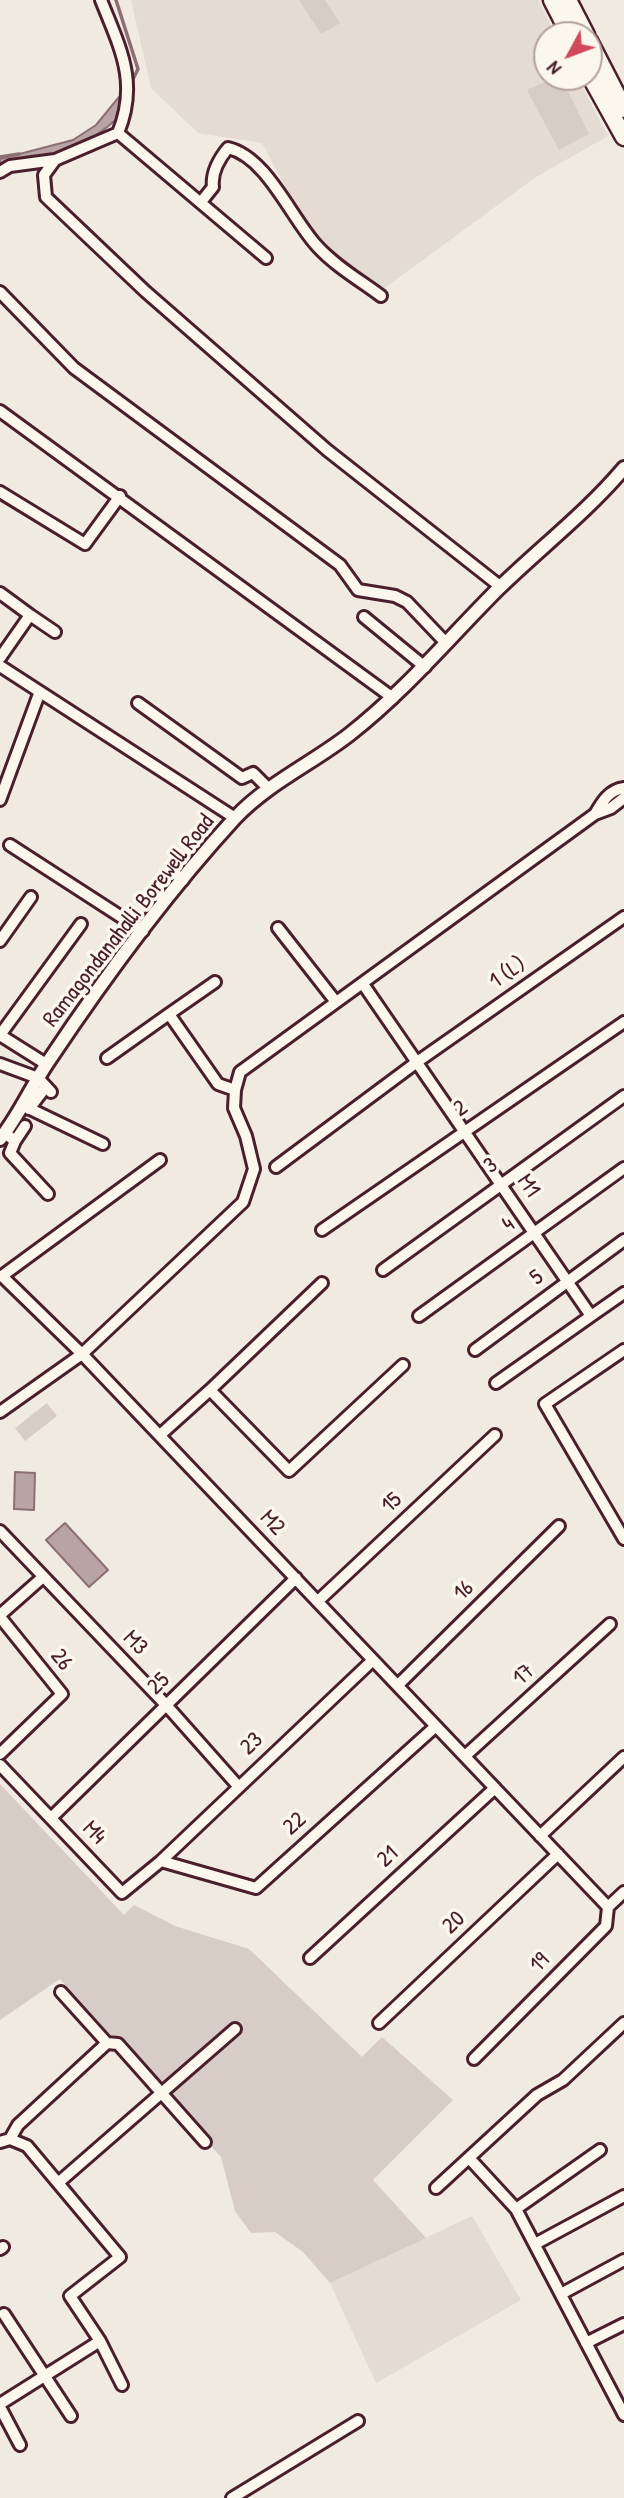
<!DOCTYPE html>
<style>
body{margin:0}
#map{position:relative;width:624px;height:2498px;overflow:hidden;background:#f0eae0;font-family:"Patrick Hand",sans-serif}
canvas{display:block}
.north{position:absolute;left:533px;top:21px;width:70px;height:70px;box-sizing:border-box;background:#fbf7ec;border:2px solid #b4a19f;border-radius:50%;rotate:229deg;font-size:19px;font-weight:700;line-height:28px;text-align:center;color:#4a1f2b}
.north::after{content:'';display:block;margin:auto;width:24px;height:32px;background:#d1495b;clip-path:polygon(50% 0,100% 100%,50% 72%,0 100%)}
</style>
<div id="map">
<canvas width="624" height="2498"></canvas>
<div class="north">N</div>
</div>
<script>
const g = document.querySelector('canvas').getContext('2d');
g.lineJoin = 'round';
function fill(path, color) { g.fillStyle = color; g.fill(path, 'evenodd'); }
function stroke(path, color, width, dash) { g.strokeStyle = color; g.lineWidth = width; g.lineCap = dash ? 'butt' : 'round'; g.setLineDash(dash || []); g.stroke(path); }
function drawText(font, color, halo, rows, align = 'center') {
  g.font = font + ' "Patrick Hand",sans-serif'; g.lineWidth = 7; g.setLineDash([]); g.textBaseline = 'middle'; g.strokeStyle = halo; g.fillStyle = color; for (const [text, x, y, turn = 0] of rows) {
    g.save(); g.translate(x, y); g.rotate((+turn || 0) * Math.PI / 180); g.textAlign = isNaN(turn) ? turn : align; if (halo) g.strokeText(text, 0, 0); g.fillText(text, 0, 0); g.restore();
  }
}
const built = new Path2D(`
 M131,0H538L556,35H547V77H577L608,136L536,177L382,290L312,236L262,143L198,133L151,88Z
 M472,2216L521,2300L376,2383L330,2283Z`);
const green = new Path2D(`
 M299,0H325L340,23L321,34Z
 M556,77H561L589,134L559,150L527,90Z
 M47,1403L57,1416L25,1441L15,1428Z
 M0,1784L124,1915L134,1905L175,1926L249,1949L362,2057L382,2037L453,2100L373,2180L426,2238L330,2283L303,2252L275,2232L251,2233L235,2211L221,2157L60,1979L0,2020Z`);
const water = new Path2D(`
 M119,97L120,116C82,152 48,157 0,172V159L73,140L96,125Z
 M15,1472L35,1473L34,1510L14,1509Z
 M65,1523L108,1570L89,1587L46,1540Z`);
const stream = new Path2D(`
 M116,0L138,69L131,83
 M0,157L19,154`);
const minor = new Path2D(`
 M101,0C120,48 139,82 118,133L55,160L44,175L46,197L146,292L327,450L501,587
 M118,133L266,258
 M0,172L10,166L55,160
 M201,202L213,187C211,172 219,159 228,148C267,157 291,218 317,246C335,266 361,281 381,296
 M0,292L74,368L340,565L358,590L395,596L407,602L446,643
 M0,411L393,698
 M0,492L85,544L120,496
 M0,593L30,615L0,658
 M30,615L55,632
 M364,617L425,667
 M0,666L235,818
 M138,703L242,778L253,773L269,789
 M0,800L39,694
 M595,814C602,802 609,790 624,788
 M10,845L143,931
 M171,870L183,880
 M155,893L166,900
 M278,928L336,1002
 M0,941L31,897
 M363,984L591,1316L496,1383
 M169,1014L215,982
 M0,1035L81,924
 M0,1035L46,1064
 M107,1058L169,1014L218,1084L235,1090
 M0,1064L38,1078L51,1092
 M22,1105L103,1144
 M29,1109L45,1088
 M5,1133L15,1141L10,1153L48,1194
 M15,1141L25,1126
 M276,1167L417,1062L624,917
 M322,1230L624,1022
 M383,1270L624,1096
 M419,1316L624,1168
 M591,1316L624,1293
 M475,1350L624,1240
 M624,1350L545,1404L624,1539
 M210,1390L322,1283
 M0,1412L82,1354L2,1276L160,1160
 M160,1435L210,1390L289,1471L403,1365
 M0,1531L167,1706L238,1786
 M318,1601L495,1435
 M0,1615L43,1577
 M0,1617L62,1694L0,1754
 M398,1685L559,1526
 M465,1756L610,1624
 M0,1765L122,1893L161,1861L373,1660
 M51,1818L296,1578
 M540,1836L624,1757
 M161,1861L256,1888L436,1726
 M608,1907L82,1354L243,1202L254,1169L246,1136L234,1108L235,1090L240,1072L595,814L611,808L624,798
 M310,1958L495,1788
 M61,1992L107,2043
 M379,2023L558,1854
 M474,2059L606,1926L608,1907L624,1892
 M10,2139L18,2125L107,2043L118,2044L205,2142
 M0,2142L10,2139L27,2146L120,2257L70,2296L100,2341L0,2404
 M469,2158L516,2209L624,2415
 M58,2183L235,2029
 M436,2188L537,2095L563,2080L624,2023
 M516,2209L600,2150
 M535,2244L624,2196
 M0,2249L3,2247
 M561,2294L624,2260
 M4,2314L71,2416
 M100,2341L122,2385
 M586,2343L624,2324
 M0,2407L20,2445
 M232,2498L358,2421`);
const tertiary = new Path2D(`
 M0,1139C19,1116 31,1087 48,1062C104,978 166,893 235,818C268,783 313,763 350,734C405,691 449,638 498,589C540,548 586,513 624,468`);
const primary = new Path2D(`
 M552,0L570,35
 M568,0L586,35
 M589,41L624,109
 M589,74L624,137`);
const streetNames = [
 ["Ramagondanahalli Borewell Road",129,921,-52],
 ["1 (L)",508,973,-35],
 ["2",461,1109,-35],
 ["3",491,1166,-36],
 ["M1",528,1186,55],
 ["4",509,1225,-36],
 ["5",537,1278,-36],
 ["15",392,1503,-43],
 ["M2",272,1523,47],
 ["16",464,1591,-44],
 ["M3",135,1643,46],
 ["26",61,1660,51],
 ["17",524,1675,-42],
 ["25",159,1684,-45],
 ["23",252,1744,-43],
 ["22",295,1824,-42],
 ["M4",94,1833,46],
 ["21",388,1857,-43],
 ["20",454,1923,-44],
 ["19",540,1963,-45]
];
fill(built, '#e4dbd2');
fill(green, '#d8ccc6');
fill(water, '#b8a4a2');
stroke(water, '#8c6f72', 2);
stroke(stream, '#8c6f72', 3.5);
stroke(minor, '#4a1f2b', 16);
stroke(tertiary, '#4a1f2b', 18);
stroke(primary, '#4a1f2b', 21);
stroke(minor, '#fbf7ec', 10);
stroke(tertiary, '#fbf7ec', 12);
stroke(primary, '#fbf7ec', 16);
drawText('23px', '#4a1f2b', '#fbf7ec', streetNames);
</script>
